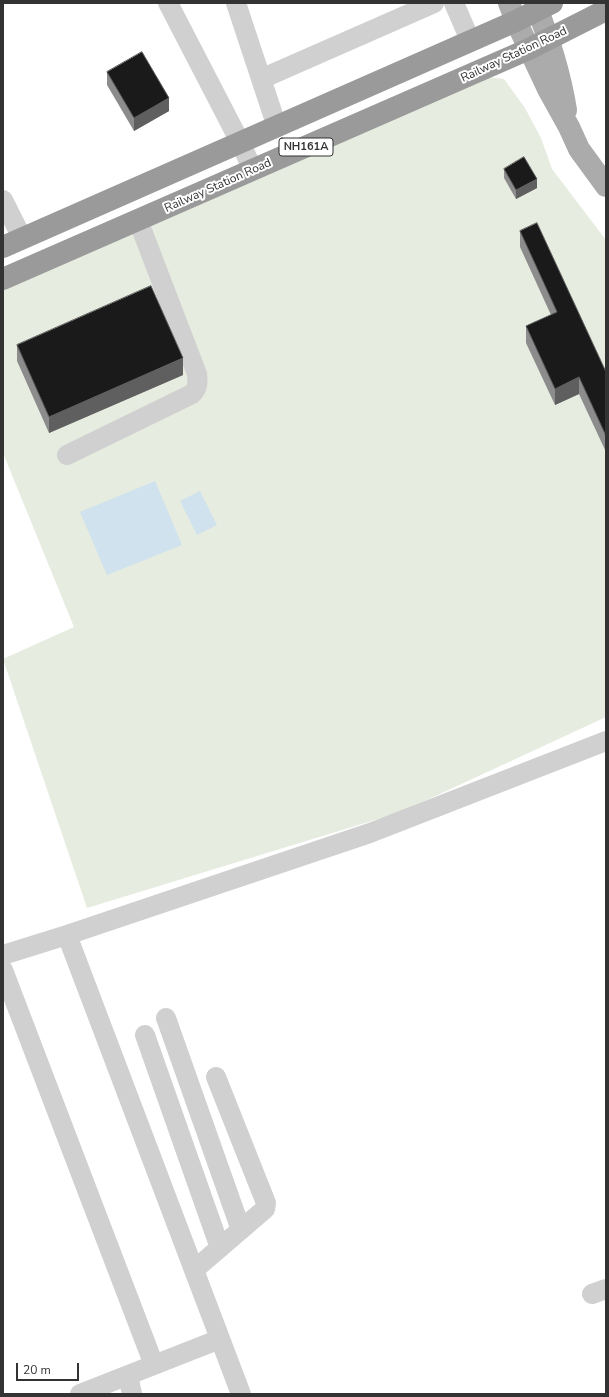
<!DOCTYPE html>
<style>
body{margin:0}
#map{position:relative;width:609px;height:1397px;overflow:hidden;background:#fff;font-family:"Nunito Sans",sans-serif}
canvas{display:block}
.frame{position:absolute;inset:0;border:4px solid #333;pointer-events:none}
.scale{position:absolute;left:16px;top:1363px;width:63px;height:18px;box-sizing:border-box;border:2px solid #333;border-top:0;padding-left:5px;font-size:12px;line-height:14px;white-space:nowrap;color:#333;-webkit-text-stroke:3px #fff;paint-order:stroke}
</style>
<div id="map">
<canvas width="609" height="1397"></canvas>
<div class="frame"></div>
<div class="scale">20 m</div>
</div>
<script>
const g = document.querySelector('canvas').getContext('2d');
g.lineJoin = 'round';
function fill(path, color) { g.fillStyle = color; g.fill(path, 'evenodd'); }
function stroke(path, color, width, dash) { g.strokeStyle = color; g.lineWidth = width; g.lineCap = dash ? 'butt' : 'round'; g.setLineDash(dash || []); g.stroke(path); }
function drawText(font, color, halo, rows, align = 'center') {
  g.font = font + ' "Nunito Sans",sans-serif'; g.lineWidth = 4; g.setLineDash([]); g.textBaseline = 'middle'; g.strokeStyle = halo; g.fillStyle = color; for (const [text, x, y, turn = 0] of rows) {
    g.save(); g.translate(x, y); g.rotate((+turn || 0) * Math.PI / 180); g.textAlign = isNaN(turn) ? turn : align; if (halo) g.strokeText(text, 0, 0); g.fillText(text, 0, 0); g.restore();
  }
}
const green = new Path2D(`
 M478,76L504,79L525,108L541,138L552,169L606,240V717L401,812L87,908L3,659L74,627L3,453V286Z`);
const water = new Path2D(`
 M155,481L182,545L107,575L80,512Z
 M200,491L217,525L197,535L180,501Z`);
const minor = new Path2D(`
 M168,3L240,142L253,170
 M236,3L277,127
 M454,3L470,40
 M261,79L434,3
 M3,200L22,238
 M67,455L192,394C198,388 198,383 197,374L138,220
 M67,935L241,1394
 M3,955L67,935L370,833L606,741
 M3,970L154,1365
 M166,1018L241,1230
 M145,1035L220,1248
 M194,1270L265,1209L266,1203L216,1077
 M592,1294L606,1289
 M128,1375L132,1394
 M80,1394L220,1339`);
const major = new Path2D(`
 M509,3L516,21L549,91L569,127L579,149L606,186
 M535,3C549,38 560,72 566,110`);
const highway = new Path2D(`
 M3,247L516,21L552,3
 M3,279L529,49L606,10`);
const wall = new Path2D(`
 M107,72L169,111L134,131L107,85Z
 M504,169L537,188L516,199L504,178Z
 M520,231L606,372V452L579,394L555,405L526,343V326L551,315L520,247Z
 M17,345L183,375L49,433L17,361Z`);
const shadedWall = new Path2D(`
 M169,98V111L134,131V118Z
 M537,179V188L516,199V190Z
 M183,358V375L49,433V417Z
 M579,377V394L555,405V389Z`);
const building = new Path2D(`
 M142,52L169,98L134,118L107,72Z
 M524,157L537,179L516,190L504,169Z
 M537,223L606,372V436L579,377L555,389L526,326L557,312L520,231Z
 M151,286L183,358L49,417L17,345Z`);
const shields = [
 [306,147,54]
];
const shieldNames = [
 ["NH161A",306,147]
];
const streetNames = [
 ["Railway Station Road",514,55,-25],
 ["Railway Station Road",218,186,-24]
];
fill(green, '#e6ecdf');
fill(water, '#cfe2ee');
stroke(minor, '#d0d0d0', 20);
stroke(major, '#ababab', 22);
stroke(highway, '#9a9a9a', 22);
fill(wall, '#8c8c8c');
fill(shadedWall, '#5f5f5f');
fill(building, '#1a1a1a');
stroke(building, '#5f5f5f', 1);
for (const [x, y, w] of shields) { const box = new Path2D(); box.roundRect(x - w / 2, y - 9, w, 18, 3); g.fillStyle = '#fff'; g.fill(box); stroke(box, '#333', 1); }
drawText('bold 11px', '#333', null, shieldNames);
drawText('12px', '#333', '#fff', streetNames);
</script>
